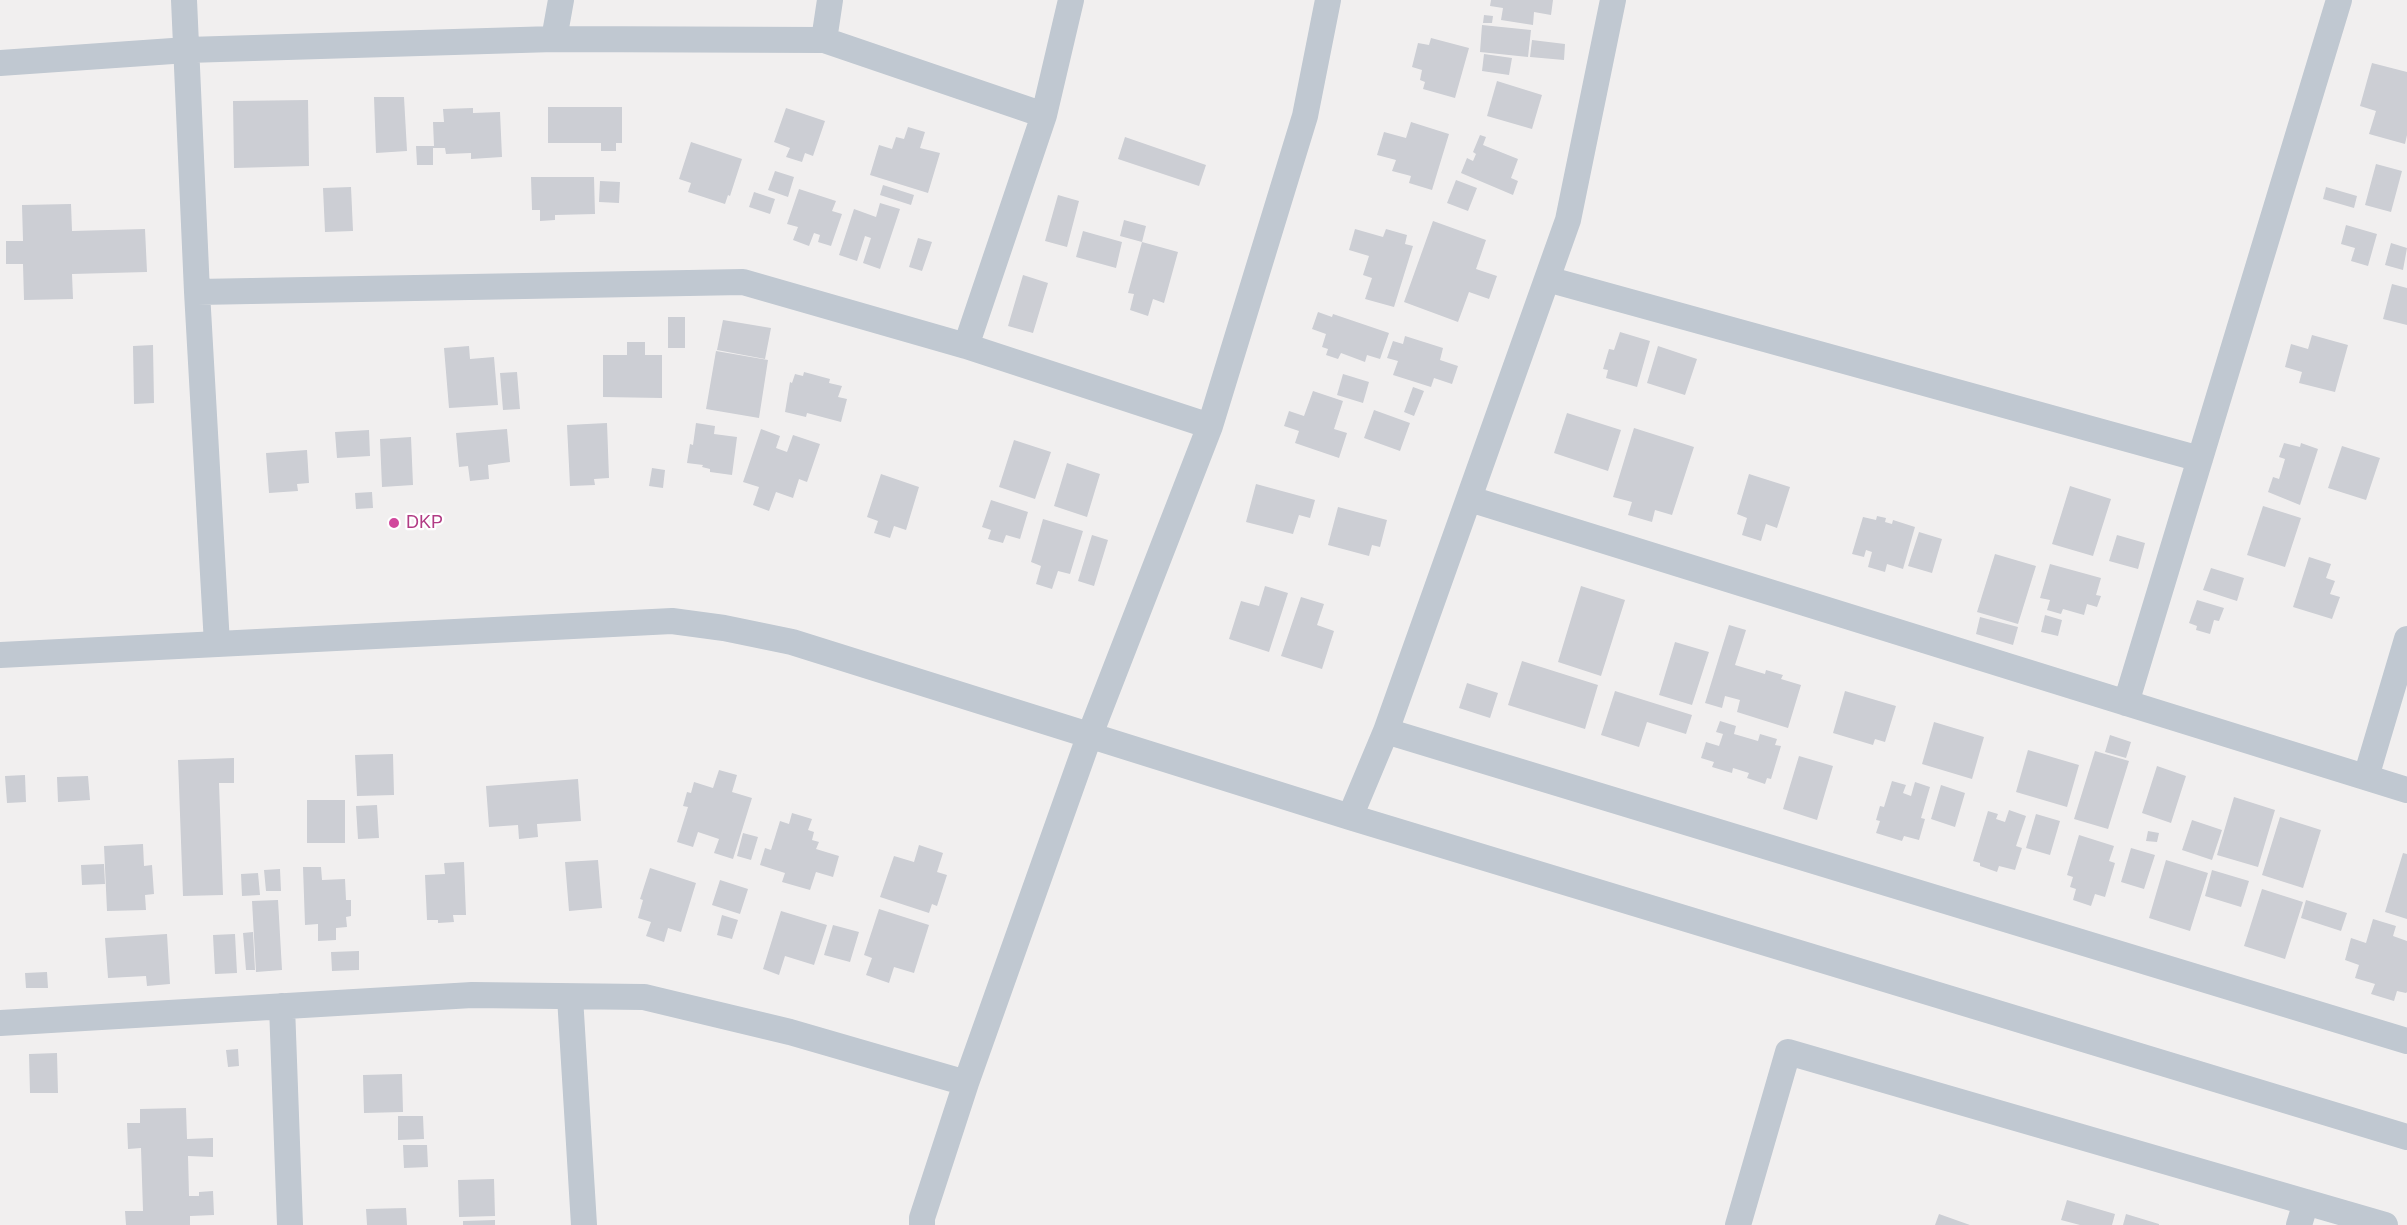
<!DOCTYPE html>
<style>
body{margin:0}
canvas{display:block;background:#f1efef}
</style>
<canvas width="2407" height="1225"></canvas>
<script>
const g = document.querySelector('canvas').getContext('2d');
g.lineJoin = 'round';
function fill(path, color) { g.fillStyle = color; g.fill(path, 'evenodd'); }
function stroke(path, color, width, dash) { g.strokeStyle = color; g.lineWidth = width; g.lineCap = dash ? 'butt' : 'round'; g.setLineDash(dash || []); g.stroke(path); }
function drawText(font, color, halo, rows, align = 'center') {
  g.font = font + ' Arial,sans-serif'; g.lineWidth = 4.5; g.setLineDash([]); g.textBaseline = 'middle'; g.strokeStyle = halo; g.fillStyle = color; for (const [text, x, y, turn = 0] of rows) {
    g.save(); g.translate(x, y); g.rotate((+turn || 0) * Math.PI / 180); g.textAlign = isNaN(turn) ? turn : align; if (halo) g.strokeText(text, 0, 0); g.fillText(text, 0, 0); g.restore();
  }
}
const building = new Path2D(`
 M1491,0H1553L1551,15L1534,12L1533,25L1501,20L1503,8L1490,6Z
 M1484,15L1493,16L1492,23H1483Z
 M1482,25L1531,30L1528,57L1480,52Z
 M1431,38L1469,48L1455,98L1423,89L1425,82L1420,80L1422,70L1412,67L1418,43L1429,45Z
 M1532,40L1565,44L1564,60L1530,57Z
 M1484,54L1512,58L1509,75L1482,71Z
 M2372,63L2407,72V135L2405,144L2369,134L2376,111L2360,106Z
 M1497,81L1542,95L1532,129L1487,116Z
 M374,97H404L407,151L376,153Z
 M308,100L309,166L234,168L233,101Z
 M548,107H622V143H616V151H601V143H548Z
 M473,108V113L500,112L502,157L471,159V153L446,154L445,148H433V165H417L416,146H434L433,122H444L443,109Z
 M786,108L825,121L813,156L805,153L802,162L786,157L790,148L774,142Z
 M1411,122L1449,134L1432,190L1409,183L1411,176L1392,171L1396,160L1377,155L1384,132L1406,138Z
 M908,127L925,132L920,148L940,153L928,193L870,175L879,145L892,149L896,137L904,139Z
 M1480,135L1486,137L1483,145L1518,159L1511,178L1518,181L1513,195L1461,173L1467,158L1473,161L1476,154L1473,152Z
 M1125,137L1206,165L1199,186L1118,159Z
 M691,142L742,159L730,196L728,195L725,204L688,192L691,183L679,179Z
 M2376,164L2402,171L2391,212L2365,205Z
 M775,171L794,177L788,197L768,190Z
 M531,177H594L595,214L555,215V220L540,221V210H532Z
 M1456,180L1477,188L1468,211L1447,203Z
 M600,181L620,182L619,203L599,202Z
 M883,185L914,195L911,205L880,195Z
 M351,187L353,231L325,232L323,188Z
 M2326,187L2357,196L2354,208L2323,199Z
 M799,189L836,201L832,211L842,214L831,246L818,242L820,235L814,233L809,246L793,240L798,227L787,224Z
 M754,192L775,199L770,214L749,207Z
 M1058,195L1079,201L1067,247L1045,241Z
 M880,203L900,209L880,269L863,263L871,238L865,236L857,261L839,255L854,209L876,217Z
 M71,204L72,231L145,229L147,272L72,274L73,299L24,300L23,264H6V241H23L22,205Z
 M1124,220L1146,226L1142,242L1120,236Z
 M1433,221L1486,240L1476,269L1497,276L1489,299L1469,292L1458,322L1404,302Z
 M2346,225L2377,234L2368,266L2351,261L2355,248L2341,244Z
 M1355,229L1383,237L1386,229L1407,235L1405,244L1413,246L1394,307L1365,299L1372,278L1363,275L1369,256L1349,250Z
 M1083,231L1122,242L1116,268L1076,257Z
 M918,238L932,242L922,271L909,267Z
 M1142,242L1178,252L1164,303L1153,299L1148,316L1130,310L1134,294L1128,293Z
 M2391,243L2407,248L2403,270L2385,265Z
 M1023,275L1048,283L1033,333L1008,326Z
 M2392,284L2407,288V325L2383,319Z
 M1318,312L1332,317L1333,314L1389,333L1380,359L1367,355L1365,362L1341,353L1338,359L1326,355L1328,349L1322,347L1326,334L1312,329Z
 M668,317H685V348H668Z
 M723,320L771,328L765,359L717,350Z
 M1620,332L1650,341L1637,387L1606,378L1608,370L1603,369L1609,349L1614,350Z
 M2312,335L2348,345L2335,392L2299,383L2302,372L2285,367L2291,344L2308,349Z
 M1405,336L1443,348L1440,360L1458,366L1452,384L1434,378L1431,387L1393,375L1398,361L1387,358L1393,341L1403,344Z
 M627,342H645V355H662V398L603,397V355H627Z
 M153,345L154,403L134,404L133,346Z
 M469,346L470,359L494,357L498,405L449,408L444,348Z
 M1658,346L1697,359L1685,395L1647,383Z
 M716,351L768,360L759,418L706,409Z
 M517,372L520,409L503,410L500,373Z
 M804,372L830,379L829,383L842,386L838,397L847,399L841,422L807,413L806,417L785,412L790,382L792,383L795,374L803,376Z
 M1343,374L1369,382L1363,403L1337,395Z
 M1413,387L1424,391L1414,416L1404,412Z
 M1313,391L1343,401L1334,429L1347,433L1339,458L1295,443L1299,431L1284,426L1289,411L1304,416Z
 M1374,410L1410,423L1400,451L1364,438Z
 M1567,413L1621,430L1608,471L1554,453Z
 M607,423L609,478L594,479L595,485L570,486L567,425Z
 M696,423L715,426L714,434L737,437L732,475L710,472V469L702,467L703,465L687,463L690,444L693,445Z
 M1634,428L1694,447L1672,515L1655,510L1652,522L1628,515L1632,502L1613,497Z
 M507,429L510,462L488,465L489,479L470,481L468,466L459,467L456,433Z
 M761,429L780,436L776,448L787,452L793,435L820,444L807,482L799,479L793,498L776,492L769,511L753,505L759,487L743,482Z
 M369,430L370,456L337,458L335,432Z
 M411,437L413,485L382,487L380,439Z
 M1014,440L1051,452L1035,499L999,487Z
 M2284,443L2300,447L2301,443L2318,449L2300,505L2268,492L2273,477L2279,479L2285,459L2279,457Z
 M2342,446L2380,458L2366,500L2328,488Z
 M307,450L309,483L297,484L298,491L269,493L266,453Z
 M1067,463L1100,474L1087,517L1054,506Z
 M652,468L665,470L663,488L649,486Z
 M881,474L919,487L906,530L894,526L890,538L874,533L878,521L867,517Z
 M1749,474L1790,487L1777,528L1766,524L1761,541L1742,535L1747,518L1737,514Z
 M1256,484L1315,500L1310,518L1299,515L1293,534L1246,522Z
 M2070,486L2111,499L2093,556L2052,544Z
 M372,492L373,508L356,509L355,493Z
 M991,500L1028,512L1020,539L1006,535L1003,543L988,539L991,530L982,527Z
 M2263,506L2301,518L2285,567L2247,555Z
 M1338,507L1387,520L1380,547L1372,545L1369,556L1328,545Z
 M1877,516L1886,518L1885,522L1892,524L1893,520L1915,527L1903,569L1887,564L1885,572L1868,567L1872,552L1866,550L1864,557L1852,554L1863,517L1876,520Z
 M1043,519L1083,531L1070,574L1058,571L1052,589L1036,584L1041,566L1031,562Z
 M1919,532L1942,539L1932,573L1908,566Z
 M1092,535L1108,540L1094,586L1078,581Z
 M2117,535L2145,543L2138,569L2109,561Z
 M1995,554L2036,566L2018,624L1977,612Z
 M2309,557L2331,564L2326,578L2335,581L2330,594L2340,597L2332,619L2293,607Z
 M2050,564L2101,578L2096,595L2101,596L2097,607L2087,604L2084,615L2063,609L2061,614L2047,610L2050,600L2040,598Z
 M2211,568L2244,578L2237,601L2203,590Z
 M1265,586L1288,593L1269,652L1229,639L1241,601L1259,606Z
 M1581,586L1625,600L1601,676L1558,662Z
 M1301,597L1324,604L1317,625L1334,631L1322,669L1281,656Z
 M2197,600L2224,608L2219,621L2214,620L2210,634L2196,630L2197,626L2189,623Z
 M2045,615L2062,620L2058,636L2041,632Z
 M1980,617L2018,627L2013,645L1976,634Z
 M1729,625L1746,630L1735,665L1765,674L1766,670L1783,675L1781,679L1801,685L1788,728L1737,712L1740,700L1725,696L1722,708L1705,703Z
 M1675,642L1709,652L1692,705L1659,695Z
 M1522,661L1598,685L1585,729L1508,705Z
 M1467,683L1498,693L1490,718L1459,708Z
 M1615,691L1692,715L1686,734L1647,722L1639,747L1601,735Z
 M1845,691L1896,706L1885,742L1875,739L1873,745L1833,733Z
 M1720,721L1736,726L1734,734L1758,741L1760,734L1777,739L1775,745L1781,746L1771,779L1767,778L1765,784L1747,778L1749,773L1733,768L1732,773L1712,767L1714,762L1701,758L1706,742L1719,746L1723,734L1716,732Z
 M1934,722L1984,737L1972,779L1922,764Z
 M2110,735L2131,742L2126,758L2105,752Z
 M2028,750L2079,765L2067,807L2016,792Z
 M2095,751L2129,761L2108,829L2074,819Z
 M393,754L394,795L357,796L355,755Z
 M1799,756L1833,766L1817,820L1783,809Z
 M234,758V783H219L223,895L183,896L178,760Z
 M2157,766L2186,776L2171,823L2142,813Z
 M719,770L737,775L732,792L752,798L733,859L714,853L719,839L698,832L693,847L677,842L688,807L683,806L687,792L691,793L694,782L713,788Z
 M25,775L26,802L7,803L5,776Z
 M88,776L90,800L58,802L57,777Z
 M578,779L581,821L537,824L538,837L519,839L518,825L489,827L486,786Z
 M1892,781L1906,785L1903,793L1911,796L1915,782L1930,787L1921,818L1925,819L1919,840L1904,836L1902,841L1876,833L1880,821L1876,820L1880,806L1884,807Z
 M1941,785L1965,793L1955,827L1931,819Z
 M2234,797L2275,810L2258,867L2217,855Z
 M307,800H345V843H307Z
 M377,805L379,838L358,839L356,806Z
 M2009,810L2026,816L2016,846L2022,848L2015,870L1999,866L1997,872L1980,866V863L1973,861L1988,811L1998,814L1996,819L2005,822Z
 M792,813L812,819L808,830L814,832L812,840L819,842L816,849L839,856L833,877L816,872L810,890L782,882L785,873L760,865L765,848L771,850L780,821L789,824Z
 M2036,814L2060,821L2050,855L2026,848Z
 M2280,817L2321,830L2303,888L2262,875Z
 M2192,820L2222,830L2212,860L2182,850Z
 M2148,831L2159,833L2157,842L2146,841Z
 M743,833L758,837L751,860L737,856Z
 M2079,835L2114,846L2109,861L2115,863L2105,897L2095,894L2091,906L2073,900L2076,889L2070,887L2073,877L2067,875Z
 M143,844L144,866L152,865L154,894L145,895L146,910L107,911L104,846Z
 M919,845L943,853L937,872L947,875L937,906L932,904L929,913L880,897L894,856L914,862Z
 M2131,848L2155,855L2144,889L2121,882Z
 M2403,853L2407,854V919L2385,912Z
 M598,860L602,908L569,911L565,862Z
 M2166,860L2208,873L2190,931L2149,918Z
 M464,862L466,915H453L454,922L438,923V920H427L425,875L445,874L444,863Z
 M104,864L105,884L82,885L81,865Z
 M303,867H321L322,880L345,879L346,900H351V916L346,917L347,927L336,928V940L318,941V924L305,925Z
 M650,868L696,883L681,932L668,928L664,942L646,936L651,922L638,918L643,900L640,899Z
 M280,869L281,891H266L264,870Z
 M2212,870L2249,881L2241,907L2205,896Z
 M258,873L260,895L242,896L241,874Z
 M720,880L748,889L740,914L712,905Z
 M2262,889L2303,902L2285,959L2244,946Z
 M278,900L282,970L256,972L252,901Z
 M2306,900L2347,913L2341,931L2301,918Z
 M879,909L929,925L914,973L894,967L889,983L866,975L872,958L864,955Z
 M781,911L827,925L814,965L785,956L779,975L763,969Z
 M722,915L738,920L732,939L717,935Z
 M2373,919L2396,926L2393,936L2407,941V992L2406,993L2397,991L2394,1001L2371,994L2375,984L2355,978L2359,965L2345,960L2351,938L2366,943Z
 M833,925L859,932L850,962L824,955Z
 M253,932L255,970H246L243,933Z
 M167,934L170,984L147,986L146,976L108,978L105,938Z
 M235,934L237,973L215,974L213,935Z
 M359,951V970L332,971L331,952Z
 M47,972L48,988H26L25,973Z
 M238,1049L239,1066L228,1067L226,1050Z
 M57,1053L58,1093H30L29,1054Z
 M402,1074L403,1112L364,1113L363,1075Z
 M186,1108L187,1139L213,1138V1157L188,1156L189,1196H199V1192L213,1191L214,1215L190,1216V1225H126L125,1211H143L141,1148L128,1149L127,1123H140V1109Z
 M398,1116H423L424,1139L398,1140Z
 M403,1145H427L428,1167L404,1168Z
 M494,1179L495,1216L459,1217L458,1180Z
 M2067,1200L2115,1214L2112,1225H2080L2061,1220Z
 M406,1208L407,1225H367L366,1209Z
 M1939,1214L1970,1225H1935Z
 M2126,1214L2159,1224V1225H2123Z
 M495,1220V1225H463V1221Z`);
const minor = new Path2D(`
 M184,0L197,292L217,644
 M554,39L561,0
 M824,40L830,0
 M0,63L187,50L554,39L824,40L1044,115
 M1547,279L2200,459
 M197,292L743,282L966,346L1210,426
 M966,346L1044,115L1071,0
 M1470,499L2407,790
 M0,655L672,621L724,628L792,642L1350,817L2407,1137
 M2126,703L2339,0
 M1386,731L2407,1041
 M2366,777L2407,639
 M1350,817L1386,731L1568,220L1613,0
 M570,997L584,1225
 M282,1006L290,1225
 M0,1023L472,995L644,997L790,1032L966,1083
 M922,1225V1218L966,1083L1089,737L1210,426L1305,116L1328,0
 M1738,1225L1788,1052L2385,1225
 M2299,1225L2306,1202`);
const markers = [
 [394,523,6,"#d1479c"]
];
const hotelNames = [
 ["DKP",406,523]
];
fill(building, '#ccced4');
stroke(minor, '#c0c8d1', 26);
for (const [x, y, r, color] of markers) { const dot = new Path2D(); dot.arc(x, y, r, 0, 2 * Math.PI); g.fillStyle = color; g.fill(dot); stroke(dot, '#fff', 2); }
drawText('18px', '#b23c85', '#fff', hotelNames, 'left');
</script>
